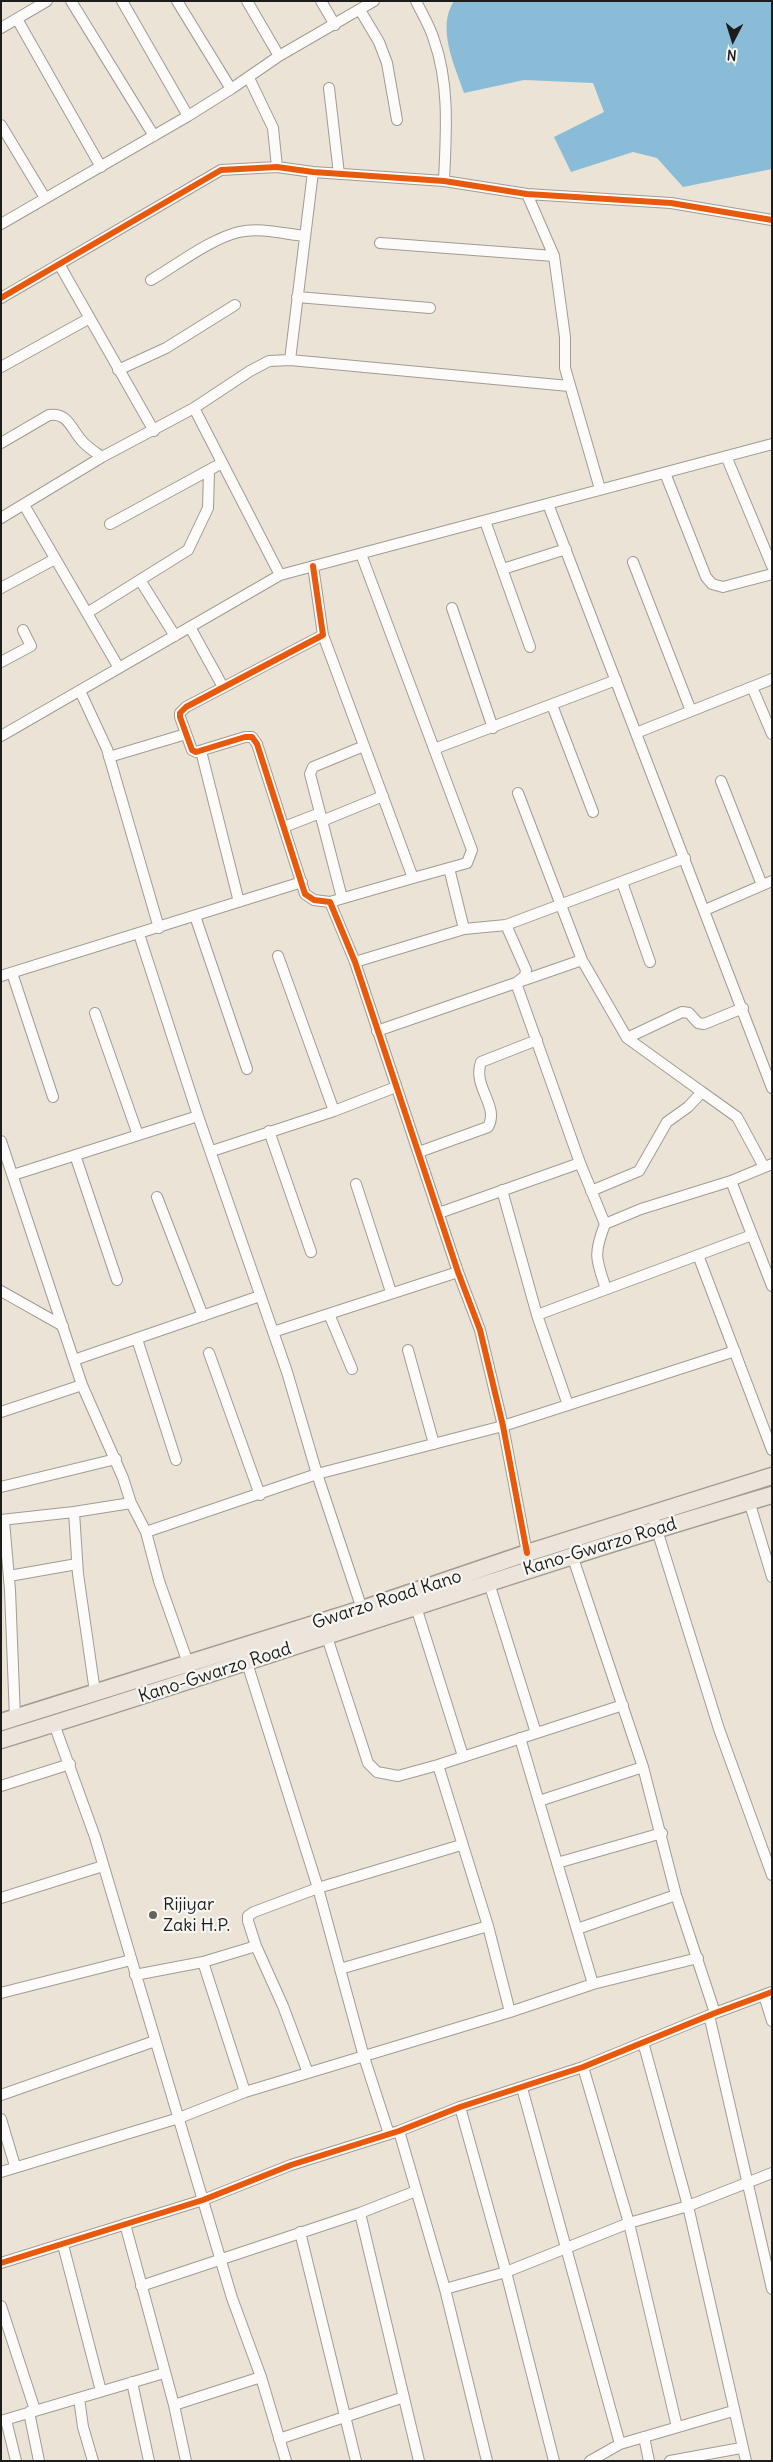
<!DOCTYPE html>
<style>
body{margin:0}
#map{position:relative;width:773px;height:2462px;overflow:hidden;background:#ebe3d6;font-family:Delius,sans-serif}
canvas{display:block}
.frame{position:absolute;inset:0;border:2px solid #1c1c1c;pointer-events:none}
.north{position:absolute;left:708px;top:15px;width:50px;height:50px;-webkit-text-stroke:4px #f6f6f2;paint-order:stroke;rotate:185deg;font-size:14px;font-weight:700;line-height:20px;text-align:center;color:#1c1c1c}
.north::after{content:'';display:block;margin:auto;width:18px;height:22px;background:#1c1c1c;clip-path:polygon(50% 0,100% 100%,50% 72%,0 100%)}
</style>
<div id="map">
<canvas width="773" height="2462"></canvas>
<div class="frame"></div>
<div class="north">N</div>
</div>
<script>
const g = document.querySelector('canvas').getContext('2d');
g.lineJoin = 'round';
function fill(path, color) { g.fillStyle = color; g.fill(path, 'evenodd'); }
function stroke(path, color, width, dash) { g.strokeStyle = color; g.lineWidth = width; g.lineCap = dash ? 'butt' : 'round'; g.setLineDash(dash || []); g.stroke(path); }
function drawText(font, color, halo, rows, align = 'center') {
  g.font = font + ' Delius,sans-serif'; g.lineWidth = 4.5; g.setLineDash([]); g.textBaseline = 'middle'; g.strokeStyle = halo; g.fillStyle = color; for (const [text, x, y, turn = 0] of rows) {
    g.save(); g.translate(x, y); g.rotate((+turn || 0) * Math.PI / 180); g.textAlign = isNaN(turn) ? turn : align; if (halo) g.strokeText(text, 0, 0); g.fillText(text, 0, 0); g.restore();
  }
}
const water = new Path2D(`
 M454,1H772V169L683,187L657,158L633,152L571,172L554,137L604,112L593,83L524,80L464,93C455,66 436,28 454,1Z`);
const minor = new Path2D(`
 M71,1L154,136
 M122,1L188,116
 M177,1L231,89L279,56L374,1
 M247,1L279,56
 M321,1L335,25
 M416,1C422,14 430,26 434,40C450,85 446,134 444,181
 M360,10L379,42L387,63L397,120
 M17,19L101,167
 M1,28L47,1
 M249,78L273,128L277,167
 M329,88L339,174
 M1,125L45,198
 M527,194L554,256L565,337V368L600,489
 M1,224L188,116L231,89
 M380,243L554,256
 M59,264L154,431
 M151,280C177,265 210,239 239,232C260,227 284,234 305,236
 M297,297L430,308
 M1,298L221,170L277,167L313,172L444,181L527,194L671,203L772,220
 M290,360L313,172
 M1,367L88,319
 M118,370L166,348L235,305
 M194,408L280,575
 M1,443L49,415C68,412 71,429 82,441C87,447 95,452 102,457
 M726,456L772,566
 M665,473L706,577L712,584L723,587L772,574
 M548,504L772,1088
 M24,505L119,668
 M1,518L102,457L194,408L250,371L269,361L290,360L569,386
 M485,521L530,647
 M110,524L222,463
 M361,554L472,850L467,863L413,878
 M633,562L691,711
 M313,566L323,635L186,707L180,713V717L192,750L196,752L245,737H252L257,744L305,894L314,900L330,902L355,962L458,1272L480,1330L503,1426L527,1553
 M503,569L566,549
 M140,580L175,636
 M1,588L55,559
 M452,608L493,728
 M87,613L188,550L208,508L209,472
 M190,627L223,687
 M323,635L413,878L330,902
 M1,662L31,646L23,630
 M752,687L772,734
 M80,691L107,749L159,928
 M552,705L593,812
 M636,733L772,679
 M1,736L280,575L772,444
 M434,749L616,680
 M201,751L239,902
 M109,757L186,734
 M721,781L762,885
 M322,821L383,796
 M284,827L320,813
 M449,868L464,929
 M622,882L650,962
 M342,898L310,774L313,767L364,746
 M705,910L772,881
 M195,916L247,1069
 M506,925L685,858
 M139,934L198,1116L287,1372L317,1474L362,1609
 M278,956L334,1111
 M582,960L627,1038L702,1092L688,1107L667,1122L639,1171L591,1191
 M355,962L464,929L506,925L526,970L525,976L516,983L580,1163L605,1224L641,1209L731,1181L772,1164
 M12,973L53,1097
 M1,976L302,882
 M95,1013L138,1135
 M377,1031L582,960L518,793
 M627,1038L682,1012L689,1013L698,1023L704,1024L743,1008
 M702,1092L737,1117L764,1167
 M269,1131L311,1252
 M1,1141L82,1385L123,1478L131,1503L146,1532L159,1581L188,1663
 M212,1151L334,1111L396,1087
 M419,1152L488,1127C500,1106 472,1087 481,1062L537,1040
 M75,1155L117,1280
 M13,1175L198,1116
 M731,1181L772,1286
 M356,1184L391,1292
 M502,1190L537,1315L568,1405
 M157,1197L203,1316
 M439,1213L580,1163
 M605,1224C593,1255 596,1259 606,1289
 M698,1255L772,1450
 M1,1291L63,1326
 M329,1314L352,1369
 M537,1315L752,1235
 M273,1332L458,1272
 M137,1339L176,1460
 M408,1350L434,1444
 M209,1353L260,1495
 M74,1360L260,1296
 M1,1412L82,1385
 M1,1487L116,1459
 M749,1501L772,1577
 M74,1512L78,1574L95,1692
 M652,1514L719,1729L772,1875
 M1,1520L74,1512L131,1503
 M4,1521L10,1590L15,1718
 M146,1532L317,1474L503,1426L735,1351
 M572,1555L643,1767L676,1895L715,2013
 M9,1576L77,1564
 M489,1583L536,1733
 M416,1607L463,1756
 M327,1637L368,1763L377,1772L398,1776L438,1765L623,1705
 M247,1663L318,1888L364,2057L389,2134
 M54,1724L95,1837L232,2298L261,2377L286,2461
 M520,1738L593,1984
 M438,1765L488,1926L510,2012
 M1,1786L70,1764
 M539,1801L643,1767
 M557,1863L662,1833
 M1,1898L103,1866
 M577,1929L676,1895
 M256,1946L248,1921V1916L254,1912L318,1888L461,1845
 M203,1962L245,2092
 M340,1969L488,1926
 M135,1975L203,1962L256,1946L283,2006L308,2073
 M1,1993L131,1960
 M764,1995L772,2021
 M709,2015L772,2289
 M643,2042L688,2206L746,2461
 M583,2067L629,2223L677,2427
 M522,2088L620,2444
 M1,2095L155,2041
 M460,2107L506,2272L554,2461
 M1,2119L15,2166
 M399,2131L445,2289L506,2272L629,2223L688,2206L772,2173
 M1,2172L179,2118L245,2092L510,2012L593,1984L698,1958
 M360,2213L419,2461
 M125,2224L174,2405L186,2461
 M300,2232L356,2461
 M63,2245L101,2391
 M1,2263L203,2200L291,2165L399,2131L460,2107L583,2067L715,2013L772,1992
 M141,2286L360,2213L416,2191
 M445,2289L487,2461
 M1,2306L35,2410
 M132,2382L149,2461
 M79,2398L83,2427L93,2461
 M174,2405L261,2377
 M29,2412L39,2461
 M6,2420L16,2461
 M1,2421L164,2373
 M644,2437L649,2461
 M279,2439L404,2397
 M590,2461L620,2444L733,2411
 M670,2461L741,2448`);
const primary = new Path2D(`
 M1,1722L362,1609L527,1553L772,1476
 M1,1740C259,1661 513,1571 772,1495`);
const cycleway = new Path2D(`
 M1,298L221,170L277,167L313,172L444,181L527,194L671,203L772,220
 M313,566L323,635L186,707L180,713V717L192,750L196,752L245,737H252L257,744L305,894L314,900L330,902L355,962L458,1272L480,1330L503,1426L527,1553
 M1,2263L203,2200L291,2165L399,2131L460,2107L583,2067L715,2013L772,1992`);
const markers = [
 [153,1915,5,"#64625d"]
];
const streetNames = [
 ["Kano-Gwarzo Road",600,1547,-17],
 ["Gwarzo Road Kano",387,1600,-18],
 ["Kano-Gwarzo Road",215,1673,-18]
];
const poiNames = [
 ["Rijiyar",163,1905],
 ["Zaki H.P.",163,1926]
];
fill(water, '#8abcd7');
stroke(minor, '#a09c94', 12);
stroke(primary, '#a09c94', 19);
stroke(minor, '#fcfbf9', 10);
stroke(primary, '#ede5dc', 16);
stroke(cycleway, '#e8590c', 6);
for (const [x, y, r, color] of markers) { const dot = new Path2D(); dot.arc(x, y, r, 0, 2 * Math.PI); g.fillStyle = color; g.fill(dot); stroke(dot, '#f6f6f2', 2); }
drawText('18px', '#1c1c1c', '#f6f6f2', streetNames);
drawText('18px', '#1c1c1c', '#f6f6f2', poiNames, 'left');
</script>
